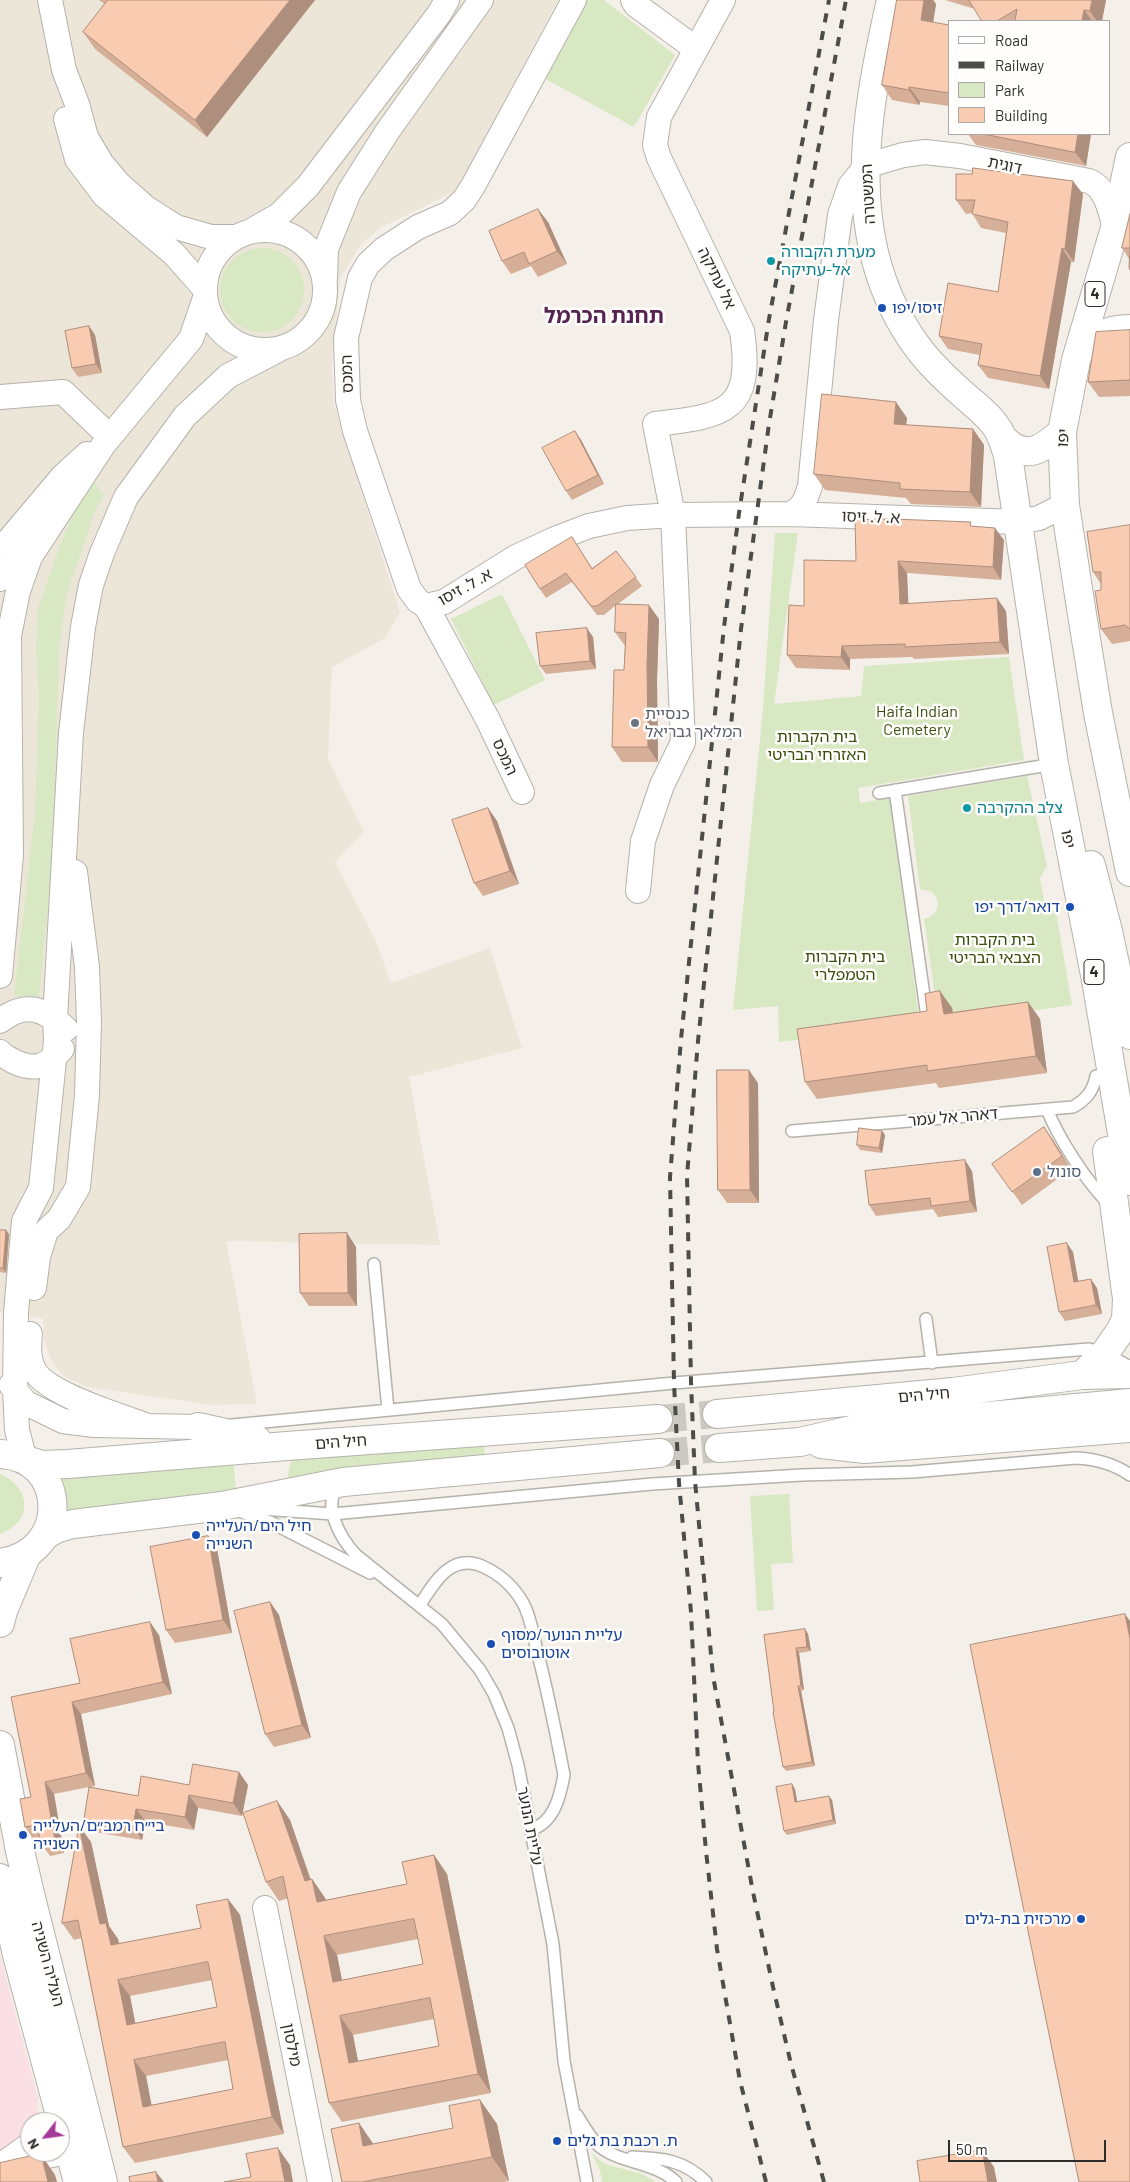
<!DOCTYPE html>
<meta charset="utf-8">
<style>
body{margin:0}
#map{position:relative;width:1130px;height:2182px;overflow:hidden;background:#f4f0e9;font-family:Barlow,sans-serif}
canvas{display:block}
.legend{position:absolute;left:948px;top:20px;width:162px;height:115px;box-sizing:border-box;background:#fffefc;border:1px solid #abaaa8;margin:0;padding:6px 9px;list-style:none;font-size:15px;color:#2e2d2b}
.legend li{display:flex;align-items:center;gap:10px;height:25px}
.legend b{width:25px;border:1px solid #abaaa8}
.north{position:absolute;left:20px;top:2112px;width:50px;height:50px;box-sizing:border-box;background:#fffefc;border:1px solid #abaaa8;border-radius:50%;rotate:240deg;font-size:14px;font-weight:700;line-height:20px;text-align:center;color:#2e2d2b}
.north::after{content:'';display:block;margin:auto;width:18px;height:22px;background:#a53999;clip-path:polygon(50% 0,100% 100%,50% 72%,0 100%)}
.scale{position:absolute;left:948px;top:2140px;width:158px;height:22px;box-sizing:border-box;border:2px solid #2e2d2b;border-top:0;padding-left:6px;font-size:15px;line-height:18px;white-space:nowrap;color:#2e2d2b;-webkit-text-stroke:4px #fffefc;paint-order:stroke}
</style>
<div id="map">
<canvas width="1130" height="2182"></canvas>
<ul class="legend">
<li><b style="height:6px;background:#fff"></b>Road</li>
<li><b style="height:6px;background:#4e4c49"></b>Railway</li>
<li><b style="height:14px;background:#d7e8c3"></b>Park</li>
<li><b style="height:14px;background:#f9cbb1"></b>Building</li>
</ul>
<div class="north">N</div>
<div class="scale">50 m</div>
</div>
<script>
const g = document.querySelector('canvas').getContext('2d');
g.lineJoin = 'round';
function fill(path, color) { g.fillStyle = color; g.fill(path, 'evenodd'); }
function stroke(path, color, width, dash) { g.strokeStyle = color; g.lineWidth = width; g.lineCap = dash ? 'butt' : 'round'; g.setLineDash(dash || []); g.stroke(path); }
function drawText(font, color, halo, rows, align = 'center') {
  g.font = font + ' Barlow,"Noto Sans Hebrew",sans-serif'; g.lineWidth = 5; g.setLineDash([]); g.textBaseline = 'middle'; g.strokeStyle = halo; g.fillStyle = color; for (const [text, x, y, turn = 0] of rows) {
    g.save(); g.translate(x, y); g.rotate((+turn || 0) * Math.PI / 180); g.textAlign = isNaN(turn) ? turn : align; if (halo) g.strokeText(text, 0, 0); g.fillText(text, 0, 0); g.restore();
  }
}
const built = new Path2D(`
 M0,0H558L456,191L380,228L362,243L340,279L332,368L334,404L400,612L385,638L332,667L328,759L364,832L335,862L375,939L391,983L490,948L522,1048L409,1077L440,1245L226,1241L257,1404L213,1405L87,1387L63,1376L51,1360L44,1339L43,1319L0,1312Z`);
const medical = new Path2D(`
 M0,1956L38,2098L37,2114L34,2122H30V2131L27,2136L0,2150Z`);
const green = new Path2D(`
 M584,0H604L675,55L634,127L542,77Z
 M220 290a42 42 0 1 1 84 0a42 42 0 1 1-84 0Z
 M93,481L104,495L95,510L67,593L59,649L53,856L39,996H14L35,812L39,697L36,650L38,608L64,535L80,500Z
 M775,533H798L774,704L861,696L864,666L1009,657L1024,760L858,788L860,803L890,798L920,1026L779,1042L778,1006L733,1010L763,708Z
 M502,594L545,680L494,705L451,619Z
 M1027,776L1047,866L1040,878L1045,905L1056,912L1072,1005L939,1024L924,919C938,916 942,902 932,892L920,889L908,796Z
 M484,1440L485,1458L287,1482L292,1454Z
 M233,1458L236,1489L63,1518L57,1474Z
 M0,1474C31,1487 34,1522 0,1534Z
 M789,1494L793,1563L771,1564L774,1610L757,1611L750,1496Z
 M591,2153L605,2164L642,2174L656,2182H602L600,2170Z`);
const tertiaryTunnel = new Path2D(`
 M658,1419L717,1414
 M660,1453L719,1448`);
const service = new Path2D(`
 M895,790L927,1017
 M879,793L1054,764
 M1047,1109C1058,1138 1087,1182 1108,1203
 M792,1131L1073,1107C1087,1099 1093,1091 1096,1076
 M374,1264L388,1410
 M926,1319L932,1363
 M232,1425L674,1383L1089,1349L1105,1353L1130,1367
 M340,1484C320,1504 341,1539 356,1555L442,1624L480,1670L494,1694L508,1728L518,1765L553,1944L564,2061L587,2182
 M261,1509L333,1514L652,1484L802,1475L912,1472L1076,1458C1096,1459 1113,1463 1130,1475
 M236,1510L270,1522L370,1573
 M420,1605C435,1581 452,1552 484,1567C501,1575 514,1587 523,1603C531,1617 533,1635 537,1651C548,1692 556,1733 564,1775C560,1797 554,1823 530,1830
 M577,2115C583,2125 590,2138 599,2146C621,2164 656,2162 676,2182
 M632,2157C662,2158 684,2160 706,2182`);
const minor = new Path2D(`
 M50,0L64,70L77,104L86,137L102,164L119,184L146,208L176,227L211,237H235
 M633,0L636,5L696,49
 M66,119L77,159L104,195L174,254L204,288
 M205 290a60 60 0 1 1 120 0a60 60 0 1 1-120 0Z
 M251,231L279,215L308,186L439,14L447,0
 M325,278L326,249L349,192L387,132L481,0
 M1080,355C1093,335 1105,327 1130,327
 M0,397L63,392L110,437
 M790,514C803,509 806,499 810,486L826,320L840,215L850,186L866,166L903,155L925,152L960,156L1089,181C1107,188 1110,212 1115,228
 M4,546L63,476L87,454
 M0,579L29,537
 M426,606L444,602L516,557L555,539L589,526L627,518L673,515L790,514L1019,522L1039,518L1065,505
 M522,792L488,720L426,606L418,601L409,589L355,431L348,400L346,338L360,278L368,264L384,249L418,227L450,213L464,200L473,186L574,0
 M638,891L643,841L662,785L683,742L673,515L655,424C725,416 754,412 742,331L659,158L655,145L659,117L723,0
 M0,976L11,855L9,636L18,591L30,557L104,444L191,339L205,298
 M0,1021C25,1001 44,1008 66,1029
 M0,1052C3,1056 8,1058 13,1061C35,1072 47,1066 62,1049
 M34,1288L38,1257L46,1231L59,1219L78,1187L87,1095L89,1022L87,967L75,872
 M30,1334C29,1346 28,1357 33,1368C43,1393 119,1415 145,1425
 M11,1385L26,1403L63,1421L94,1425L198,1427
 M25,1460L17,1430L15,1390L16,1313L24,1221L41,1188L56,1040L55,1019L71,733L83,627L91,585L102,553L126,497L185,416L228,376L278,350
 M265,1908L320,2182
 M11,2164L88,2147`);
const tertiary = new Path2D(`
 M717,1414L953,1392L1082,1375L1130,1374
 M198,1427L257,1440
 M821,1444L865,1449L1130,1428
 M719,1448L800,1442L860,1428L1130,1403
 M0,1454C68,1457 72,1553 0,1563
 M25,1460L42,1465L68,1464L287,1446L658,1419
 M47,1534L58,1528L73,1524L222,1506L343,1482L660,1453
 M0,1623L3,1611L26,1556
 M0,1745L20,1851L31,1898L103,2182
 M0,1878L17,1955L78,2182
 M2,2167L30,2147`);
const trunk = new Path2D(`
 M891,0C864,120 840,248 922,353C935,369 950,383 965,396C976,406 989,415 997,428C1003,436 1005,447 1008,456L1054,764L1096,980L1130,1181
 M1130,157L1115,228L1076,360L1062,432L1065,505L1081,608L1098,713L1130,872
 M1001,436C1023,462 1041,451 1062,432
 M1091,865L1108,931L1130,1035
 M1082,1375L1105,1353L1121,1330L1126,1319L1127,1299L1107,1151`);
const rail = new Path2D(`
 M766,2182L740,2081L717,1949L706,1851L698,1763L691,1612L679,1483L674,1383L670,1177L681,1039L724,627L739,513L769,319L829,0
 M824,2182L791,2064L773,1987L753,1892L713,1676L695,1481L691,1382L687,1176L698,1041L741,629L769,424L786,322L846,0`);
const wall = new Path2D(`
 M99,0H315L207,137L95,49L83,32L105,4Z
 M897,0H933L936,4L933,23L949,25V106L920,102L919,105L892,100L882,85Z
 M945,0H1106L1102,21H982L975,9Z
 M968,134H1091L1086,166L976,145Z
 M1083,194L1074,262H1071L1049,389L988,378L978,365L980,355L948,349L939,336L998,292L1006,233L981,228L972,213L966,214L956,200Z
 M1130,214L1129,259L1122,248Z
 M548,222L567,264L538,277L531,266L511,274L502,261Z
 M89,326L95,335L102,373L78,377L72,368Z
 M1130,330V396L1099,397L1088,382Z
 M907,418L906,425L973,429L984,445L981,507L911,504L906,498L825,490L814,474Z
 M575,431L581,440L604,484L572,500L566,491Z
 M1130,525V641L1112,644L1101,629V584L1093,572Z
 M974,526L1004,540L1001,580L907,573L908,603L1006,611L1009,654L914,659L912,657L850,659V670L796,668L787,655L804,606L856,561Z
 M578,546L592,568L616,551L642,586L618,604L659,619L657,680L658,762H622L612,747L624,670L625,646L615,632L616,605L604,615H597L572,582L546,598L540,589Z
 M593,637L596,669L546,674L540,666Z
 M488,808L497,821L519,884L483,896L474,883Z
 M940,991L952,1008L953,1012L1028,1002L1040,1019L1047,1073L939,1088L936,1083L817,1099L805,1082L927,1011Z
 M758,1083L759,1203H727L718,1190Z
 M1044,1127L1071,1169L1022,1205L992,1164Z
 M882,1131L885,1135L882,1153L860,1150L857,1145Z
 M972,1171L977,1212L938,1217L933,1209L876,1216L869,1205Z
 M0,1230L9,1234L6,1273L0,1272Z
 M347,1233L356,1247L357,1306H309L300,1293Z
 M1073,1252L1078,1281L1097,1288L1102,1314L1065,1321L1059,1312Z
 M208,1536L217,1549L232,1633L175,1643L166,1630Z
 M270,1602L279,1615L311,1738L274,1747L265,1734Z
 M805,1629L808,1634L811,1651L799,1653L804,1690L801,1691L815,1766L786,1771L783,1767L774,1712L764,1635Z
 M159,1635L172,1694L81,1714L95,1786L90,1787L138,1796L189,1785L239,1772L248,1785L242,1816L198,1808L194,1830L146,1822L142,1840L94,1832L84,1819L89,1787L54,1794L64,1853L50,1856L41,1843L40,1839L34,1840L25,1827L31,1797L80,1683Z
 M792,1784L795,1789L797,1802L832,1800L836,1824L787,1835L784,1831Z
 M277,1801L290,1820L311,1880L312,1879L325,1898L326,1900L407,1884L434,1855L447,1874L491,2093L342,2122L329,2103L288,1898L279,1901L266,1882ZM418,1939L423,1964L342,1980L337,1955ZM434,2019L439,2046L358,2061L353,2035Z
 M79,1826L91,1842L109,1926L118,1939L119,1944L201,1928L228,1899L240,1915L284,2134L135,2163L123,2147L81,1938L74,1940L62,1923ZM212,1980L217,2007L135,2023L130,1996ZM228,2060L233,2089L151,2105L146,2076Z
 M480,2100L497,2124L509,2181L504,2182H342L359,2123L373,2144L453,2128Z`);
const shadedWall = new Path2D(`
 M290,0H315L207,137L195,120Z
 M924,0H933L936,4L931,35L921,20Z
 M1092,0H1106L1102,21H1097L1090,11Z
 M1084,10L1092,21H1082Z
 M909,87L920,102L919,105L909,90Z
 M1078,134H1091L1086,166L1075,152Z
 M1073,181L1083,194L1074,262L1065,249Z
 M538,209L548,222L567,264L557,251Z
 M1062,248L1071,262L1049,389L1040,376Z
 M89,326L95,335L102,373L96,364Z
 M896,402L907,418L904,440L894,424Z
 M973,429L984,445L981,507L970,492Z
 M575,431L581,440L604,484L598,475Z
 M995,528L1004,540L1001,580L993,567Z
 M898,561L907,573L909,616L900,604Z
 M997,598L1006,611L1009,654L1000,642Z
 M649,605L659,619L657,680L658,762L648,747L647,665Z
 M587,628L593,637L596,669L590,661Z
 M842,646L850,659V670L841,657Z
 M488,808L497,821L519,884L510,871Z
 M940,991L952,1008L956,1031L944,1014Z
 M1028,1002L1040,1019L1047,1073L1036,1056Z
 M749,1070L758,1083L759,1203L750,1190Z
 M1044,1127L1053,1140L1071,1169L1062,1156Z
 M882,1131L885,1135L882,1153L879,1148Z
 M965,1160L972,1171L977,1212L970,1201Z
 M6,1230L9,1234L6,1273L3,1268Z
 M347,1233L356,1247L357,1306L348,1293Z
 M1067,1243L1073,1252L1080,1291L1074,1282Z
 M1091,1279L1097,1288L1102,1314L1096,1305Z
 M208,1536L217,1549L232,1633L223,1620Z
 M270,1602L279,1615L311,1738L302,1725Z
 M1125,1614L1130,1621V1639Z
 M150,1622L159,1635L172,1694L163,1682Z
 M805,1629L808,1634L811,1651L807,1647Z
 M796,1648L799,1653L804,1690L801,1686Z
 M798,1686L801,1691L815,1766L812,1762Z
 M72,1702L81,1714L95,1786L86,1773Z
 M239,1772L248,1785L242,1816L233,1803Z
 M45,1782L54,1794L64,1853L55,1841Z
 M792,1784L795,1789L798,1806L795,1802Z
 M189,1795L198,1808L194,1830L185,1817Z
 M829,1796L832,1800L836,1824L833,1820Z
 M277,1801L290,1820L314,1890L312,1879L325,1898L330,1921L317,1902L305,1881Z
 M136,1809L146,1822L142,1840L133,1827Z
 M79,1826L91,1842L109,1926L118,1939L123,1962L111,1945L100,1924Z
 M434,1855L447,1874L491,2093L478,2074Z
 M228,1899L240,1915L284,2134L272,2117Z
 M324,1936L337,1955L346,2001L333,1982Z
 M118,1980L130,1996L139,2042L127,2025Z
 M340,2016L353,2035L362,2082L349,2063Z
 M134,2060L146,2076L155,2123L143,2107Z
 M480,2100L497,2124L509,2181L492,2157Z
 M359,2123L376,2148L363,2146Z
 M278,2148L290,2165L293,2182H285Z
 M982,2150L994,2167L997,2182H988Z
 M41,2154L55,2175L57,2182H48Z
 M156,2172L164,2182H158Z`);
const building = new Path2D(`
 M108,0H290L195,120L83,32Z
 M897,0H924L921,20L949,25V93L909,87V90L882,85Z
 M969,0H1092L1090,11L1084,10L1082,21H1015L1017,9L997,21H982Z
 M984,134H1078L1075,152Z
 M973,168L1073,181L1065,249L1062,248L1040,376L978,365L982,344L939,336L948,283L998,292L1008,222L972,214L975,200H956V174H972Z
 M538,209L557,251L529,264L524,252L502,261L489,231Z
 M1130,214V270L1129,267L1130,248H1122Z
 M89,326L96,364L72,368L65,331Z
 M1130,330V380L1088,382L1096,332Z
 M822,394L896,402L894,424L973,429L970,492L900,489V483L814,474Z
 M575,431L598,475L566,491L542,448Z
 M892,519L971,522L970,526L995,528L993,567L898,561L900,604L997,598L1000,642L905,647V644L842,646L841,657L787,655L789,605L804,606V560L856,561L855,520Z
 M1130,525V629L1125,625L1101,629L1095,591L1101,590V572H1093L1087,532Z
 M572,537L592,569L616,551L636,577L597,606H591L566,573L540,589L525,565Z
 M616,604L649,605L647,665L648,747H612L614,670H624L626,633L615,632Z
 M587,628L590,661L540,666L536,633Z
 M488,808L510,871L474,883L452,820Z
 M940,991L944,1014L1028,1002L1036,1056L927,1071V1065L805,1082L797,1029L927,1011L925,994Z
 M717,1070H749L750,1190H718Z
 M1044,1127L1062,1156L1012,1192L992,1164Z
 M859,1128L882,1131L879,1148L857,1145Z
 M965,1160L970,1201L931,1206L930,1198L869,1205L865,1171Z
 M0,1230H6L3,1268H0Z
 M347,1233L348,1293H300L299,1234Z
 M1067,1243L1074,1282L1091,1279L1096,1305L1059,1312L1047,1247Z
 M208,1536L223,1620L166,1630L150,1547Z
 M270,1602L302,1725L265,1734L234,1611Z
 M1125,1614L1130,1639V2182H1079L970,1645Z
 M150,1622L163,1682L72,1702L86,1773L45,1782L55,1841L41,1843L37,1825L25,1827L20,1799L31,1797L11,1697L80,1683L70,1639Z
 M805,1629L807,1647L796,1648L801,1686H798L812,1762L783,1767L773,1712H774L764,1635Z
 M193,1764L239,1772L233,1803L189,1795L185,1817L136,1809L133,1827L84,1819L89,1787L138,1796L141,1776L189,1785Z
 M792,1784L795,1802L829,1796L833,1820L784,1831L776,1787Z
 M277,1801L305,1881L312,1879L317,1902L407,1884L402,1862L434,1855L478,2074L329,2103L283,1876L266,1882L243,1813ZM414,1919L423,1964L333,1982L324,1936ZM430,1998L439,2046L349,2063L340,2016Z
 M79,1826L100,1924L106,1923L111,1945L201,1928L196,1905L228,1899L272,2117L123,2147L78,1920L62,1923ZM208,1962L217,2007L127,2025L118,1980ZM225,2042L233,2089L143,2107L134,2060Z
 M480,2100L492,2157L362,2182H342L331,2129L359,2123L363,2146L453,2128L449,2106Z
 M278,2148L285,2182H224L251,2177L246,2154Z
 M982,2150L988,2182H920L917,2161Z
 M41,2154L48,2182H0V2163Z
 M156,2172L158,2182H130L129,2177Z`);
const markers = [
 [771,261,5,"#0f9aa8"],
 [882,308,5,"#1a4fb4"],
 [635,723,5,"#6b7280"],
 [967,808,5,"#0f9aa8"],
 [1070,907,5,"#1a4fb4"],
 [1037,1172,5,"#5c6f8a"],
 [196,1535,5,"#1a4fb4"],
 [491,1644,5,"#1a4fb4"],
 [23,1835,5,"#1a4fb4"],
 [1081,1919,5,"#1a4fb4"],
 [557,2141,5,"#1a4fb4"]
];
const shields = [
 [1095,294,20],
 [1094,972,20]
];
const shieldNames = [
 ["4",1095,294],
 ["4",1094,972]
];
const streetNames = [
 ["דוגית",1005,165,12],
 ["המשטרה",868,194,-93],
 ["אל עתיקה",717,278,64],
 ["המכס",347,374,-92],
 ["יפו",1063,438,-86],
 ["א. ל. זיסו",871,517,2],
 ["א. ל. זיסו",465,587,-29],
 ["המכס",505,757,65],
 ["יפו",1068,839,79],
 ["דאהר אל עמר",953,1117,-5],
 ["חיל הים",924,1395,-5],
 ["חיל הים",341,1442,-4],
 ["עליית הנוער",530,1826,79],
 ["העליה השניה",48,1964,75],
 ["מילסון",292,2045,79]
];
const cultureNames = [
 ["מערת הקבורה",781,252],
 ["אל-עתיקה",781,270],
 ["צלב ההקרבה",977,808]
];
const transitNames = [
 ["זיסו/יפו",892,308],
 ["דואר/דרך יפו",1060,907,"right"],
 ["חיל הים/העלייה",206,1526],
 ["השנייה",206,1544],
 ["עליית הנוער/מסוף",501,1635],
 ["אוטובוסים",501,1653],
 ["בי״ח רמב״ם/העלייה",33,1826],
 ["השנייה",33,1844],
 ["מרכזית בת-גלים",1071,1919,"right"],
 ["ת. רכבת בת גלים",567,2141]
];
const parkNames = [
 ["Haifa Indian",917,712],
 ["Cemetery",917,730],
 ["בית הקברות",817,737],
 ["האזרחי הבריטי",817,755],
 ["בית הקברות",995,940],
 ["הצבאי הבריטי",995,958],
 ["בית הקברות",845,957],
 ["הטמפלרי",845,975]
];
const worshipNames = [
 ["כנסיית",645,714],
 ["המלאך גבריאל",645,732]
];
const serviceNames = [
 ["סונול",1047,1172]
];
const districtNames = [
 ["תחנת הכרמל",604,316]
];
fill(built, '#ece6d8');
fill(medical, '#fadfe4');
fill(green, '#d7e8c3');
stroke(tertiaryTunnel, '#ccc9c3', 28, [28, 14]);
stroke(service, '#b5b2ab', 14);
stroke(minor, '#b5b2ab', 26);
stroke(tertiary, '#b5b2ab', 30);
stroke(trunk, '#b5b2ab', 30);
stroke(service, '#fff', 11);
stroke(minor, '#fff', 24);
stroke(tertiary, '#fff', 28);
stroke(trunk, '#fff', 28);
stroke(rail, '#4e4c49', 4, [9, 9]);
fill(wall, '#d6af98');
fill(shadedWall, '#ae8e7c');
fill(building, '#f9cbb1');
stroke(building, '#ae8e7c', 1);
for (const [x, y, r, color] of markers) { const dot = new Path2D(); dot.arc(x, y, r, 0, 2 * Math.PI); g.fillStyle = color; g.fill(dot); stroke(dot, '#fffefc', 2); }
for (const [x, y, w] of shields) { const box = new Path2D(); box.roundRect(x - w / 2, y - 12.5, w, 25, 4); g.fillStyle = '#fffefc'; g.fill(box); stroke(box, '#2e2d2b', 1); }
drawText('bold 15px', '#2e2d2b', null, shieldNames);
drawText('16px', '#2e2d2b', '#fffefc', streetNames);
drawText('16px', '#0d838f', '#fffefc', cultureNames, 'left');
drawText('16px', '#164399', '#fffefc', transitNames, 'left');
drawText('16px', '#394f0e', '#fffefc', parkNames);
drawText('16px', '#5b616d', '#fffefc', worshipNames, 'left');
drawText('16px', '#4e5e75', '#fffefc', serviceNames, 'left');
drawText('bold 21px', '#572351', '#fffefc', districtNames);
</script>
